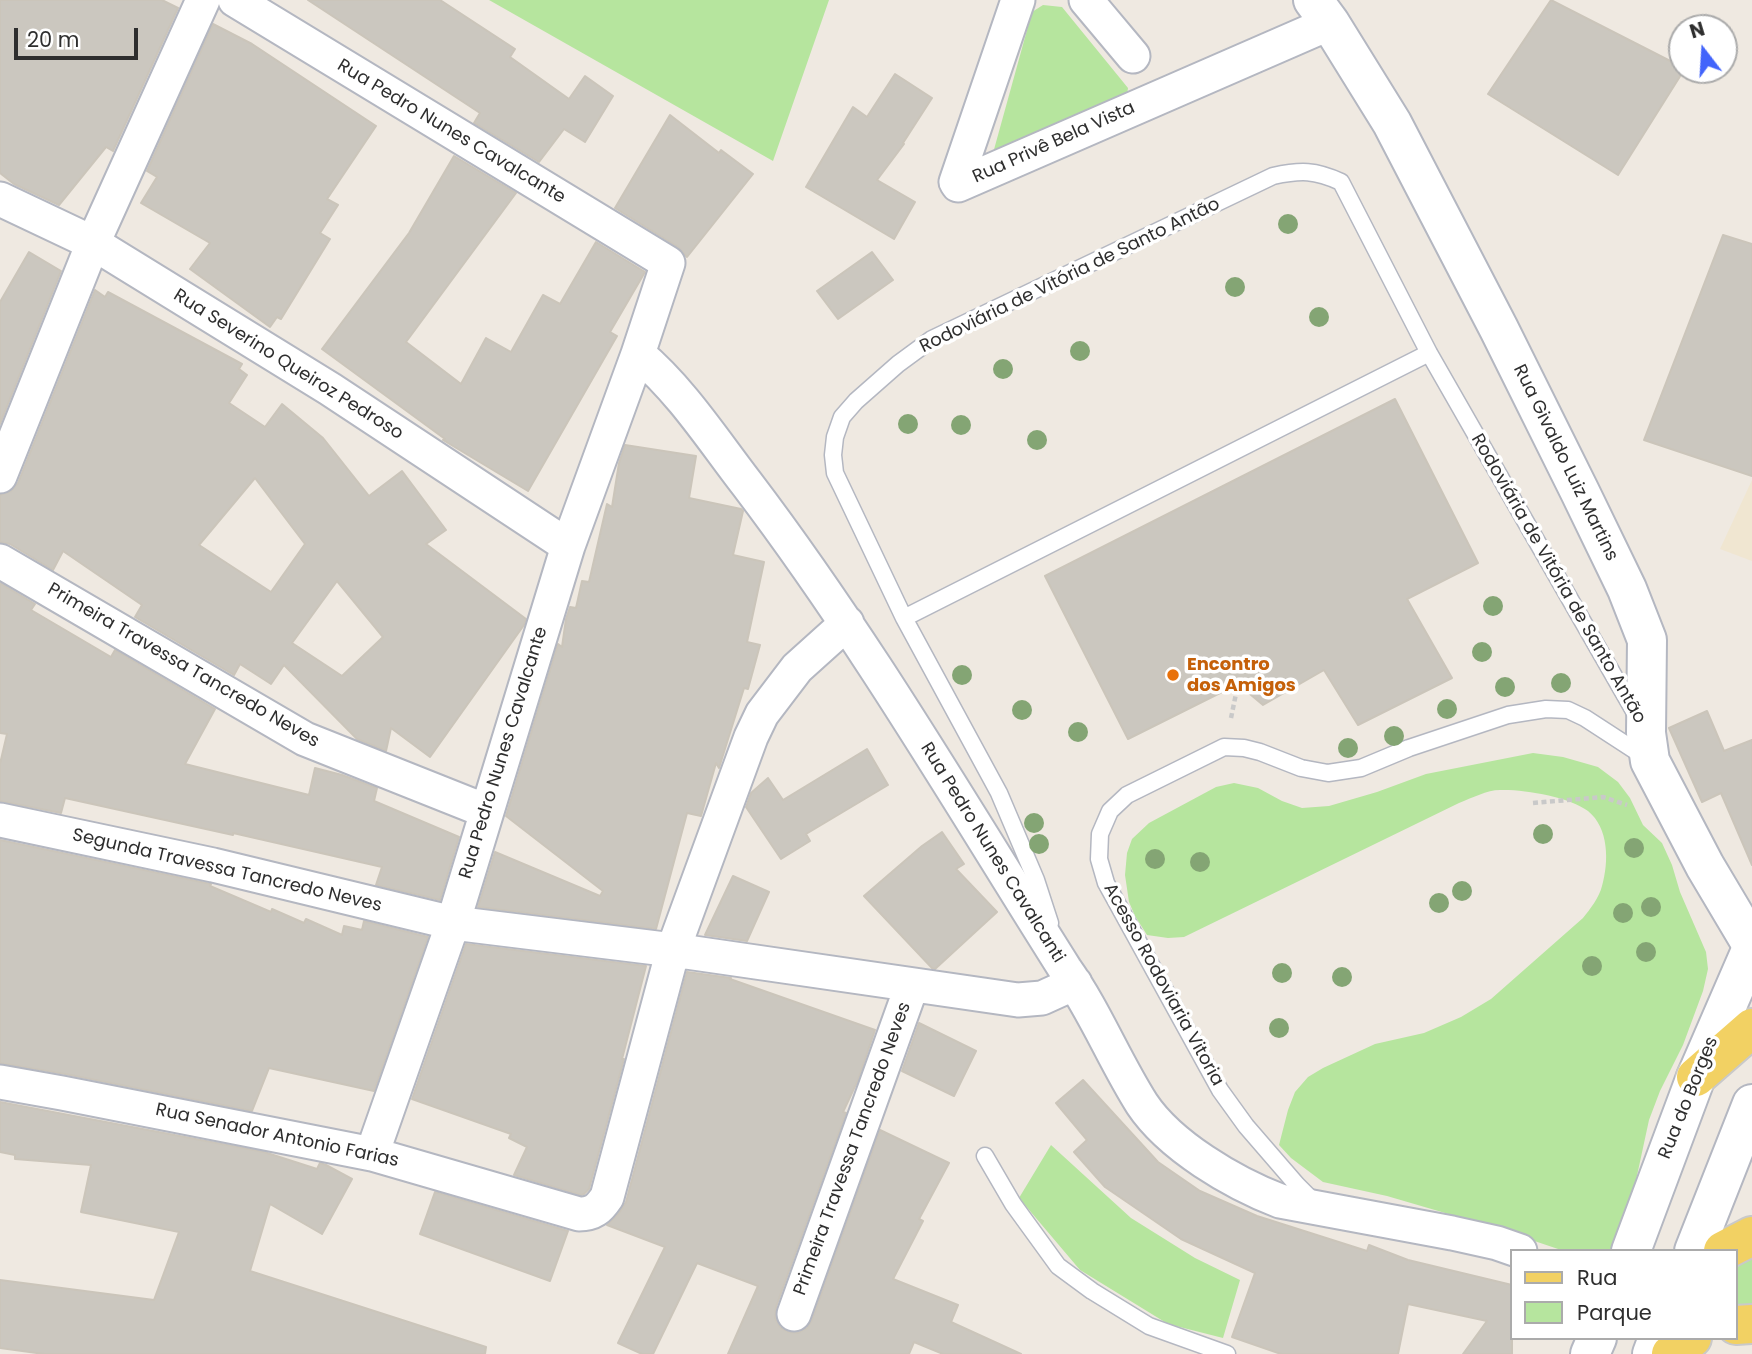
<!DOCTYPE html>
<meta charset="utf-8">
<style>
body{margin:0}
#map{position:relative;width:1752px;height:1354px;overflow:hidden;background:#efe9e1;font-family:Poppins,sans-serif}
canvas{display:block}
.legend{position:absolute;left:1510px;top:1249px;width:228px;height:91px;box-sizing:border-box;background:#fff;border:2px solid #ababab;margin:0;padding:9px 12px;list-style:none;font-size:21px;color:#2e2e2e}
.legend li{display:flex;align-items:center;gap:14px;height:35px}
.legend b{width:35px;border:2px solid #ababab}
.north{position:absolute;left:1668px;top:14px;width:70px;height:70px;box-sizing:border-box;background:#fff;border:2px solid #ababab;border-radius:50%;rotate:343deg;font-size:19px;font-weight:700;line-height:28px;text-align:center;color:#2e2e2e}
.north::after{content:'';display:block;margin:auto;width:24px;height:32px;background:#4264fb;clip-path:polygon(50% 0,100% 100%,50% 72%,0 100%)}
.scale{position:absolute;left:14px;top:28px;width:124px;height:32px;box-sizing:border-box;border:4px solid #2e2e2e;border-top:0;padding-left:9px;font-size:21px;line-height:24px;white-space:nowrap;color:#2e2e2e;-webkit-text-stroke:5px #fff;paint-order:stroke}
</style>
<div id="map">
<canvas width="1752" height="1354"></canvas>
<ul class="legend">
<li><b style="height:9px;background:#f2d163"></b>Rua</li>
<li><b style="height:19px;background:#b6e59e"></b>Parque</li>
</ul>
<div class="north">N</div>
<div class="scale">20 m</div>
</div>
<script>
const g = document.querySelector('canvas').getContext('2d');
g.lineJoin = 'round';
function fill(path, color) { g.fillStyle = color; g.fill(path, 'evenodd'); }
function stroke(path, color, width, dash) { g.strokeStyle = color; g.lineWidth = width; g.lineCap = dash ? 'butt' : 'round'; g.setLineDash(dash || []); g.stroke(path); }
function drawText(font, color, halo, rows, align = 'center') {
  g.font = font + ' Poppins,sans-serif'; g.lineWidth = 7; g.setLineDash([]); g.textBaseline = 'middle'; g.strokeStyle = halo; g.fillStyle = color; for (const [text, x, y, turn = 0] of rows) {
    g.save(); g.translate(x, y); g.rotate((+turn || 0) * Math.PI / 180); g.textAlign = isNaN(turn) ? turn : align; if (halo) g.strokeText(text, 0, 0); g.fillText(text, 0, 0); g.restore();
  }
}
const education = new Path2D(`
 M1752,480V561L1720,549Z`);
const green = new Path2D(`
 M489,0H829L773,161Z
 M1043,5L1062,7L1128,88L1126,102L990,164L1032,12Z
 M1533,753L1563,757L1598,767L1618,782L1630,798L1643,825L1662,843L1672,865L1680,892L1706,952L1708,969L1703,991L1683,1045L1660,1091L1649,1120L1630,1208L1616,1251H1564L1493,1227L1387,1196L1323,1182L1291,1158L1279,1145L1288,1110L1295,1092L1308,1077L1323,1068L1375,1044L1424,1033L1461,1017L1491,999L1583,918C1590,909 1599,898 1602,886C1609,862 1609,828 1588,811C1570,797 1523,789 1500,790C1487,790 1472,798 1459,803L1184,937L1168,938L1147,935L1135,916L1129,902L1125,875L1127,853L1132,839L1149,823L1216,787L1234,783L1258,788L1282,801L1302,808L1329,806L1377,792L1426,774Z
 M1051,1145L1131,1218L1195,1258L1240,1280L1223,1338L1168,1324L1080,1270L1019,1198Z
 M1752,1247V1313L1736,1312V1255Z`);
const building = new Path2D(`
 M0,0H162L178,8L113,151L106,147L59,205L14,184L0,173Z
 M308,0H440L515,49L510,57L569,99L585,76L613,96L585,142L564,129L539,162L474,123L480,113Z
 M1551,0L1682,67V70H1684L1618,175L1488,94Z
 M213,24L252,44L376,126L327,199L338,205L320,233L330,239L281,319L277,317L270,327L190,269L210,243L141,203L157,177L147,171Z
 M895,74L932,98L903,143L904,144L877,180L915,202L894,239L806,187L853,107L867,117Z
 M670,115L719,153L721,150L753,174L687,257L678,247L615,208Z
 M454,156L516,193L406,342L461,384L486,338L511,352L543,295L560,304L596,242L645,272L610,332L617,336L528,491L443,440L445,439L322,349L409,233Z
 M1723,235L1752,244V476L1644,440Z
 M29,252L61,271L0,424V302Z
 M872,252L893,280L838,319L817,291Z
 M95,290L105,297L108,292L242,364L239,369L247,375L229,403L265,427L282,404L323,438L369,496L402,471L446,530L426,544L526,619L524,625L430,757L391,728L386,751L357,739L284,665L271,684L240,664L234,675L135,617L142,605L63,551L53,570L10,544L0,542V495L11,491L18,483ZM255,478L305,544L271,592L199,545ZM337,581L383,637L342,676L292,643Z
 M1395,399L1478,563L1407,599L1452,678L1358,725L1324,670L1263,705L1238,684L1128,739L1045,576Z
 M625,445L696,456L689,498L741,509L743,511L733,555L764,562L747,642L760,645L748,689L744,688L719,768L716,763L701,816L687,813L656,929L478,907L495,852L600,896L603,891L506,816L558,644L562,647L566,619L570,607L576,608L582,581L589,582L607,504L612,507L619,463Z
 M0,583L35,604L31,610L111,657L115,650L215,709L185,764L309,795L315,768L342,775L377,788L374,801L459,837L440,900L376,885L382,867L233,833V835L65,798L61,813L0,801V764L7,734L0,733Z
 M1707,711L1724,751L1752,740V865L1721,793L1702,802L1669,728Z
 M867,749L888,785L806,834L810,841L781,859L746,807L751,793L768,778L783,800Z
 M942,832L964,864L956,869L997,912L935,969L932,968L864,896L922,846Z
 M0,840L211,884L210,886L271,912L272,909L304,923L306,919L342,935L344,926L362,930L364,921L428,937L374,1091L269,1068L252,1111L65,1074L0,1063Z
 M733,876L769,892L747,941L705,935Z
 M466,944L646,966L622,1059H624L589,1189L584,1194L581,1195L514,1175L527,1147L509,1138L511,1134L412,1099Z
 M687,972L731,978L730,979L875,1030L858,1080L843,1112L846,1113L776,1307L775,1318L780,1327L788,1332L798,1333L807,1328L812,1320L880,1130L949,1163L919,1219L923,1221L893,1279L958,1305L951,1322L1021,1354H943L914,1342L909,1354H728L758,1286L697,1263L653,1354H642L618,1343L665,1247L607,1225L619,1213L626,1202Z
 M919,1023L976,1051L954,1096L902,1071Z
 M1083,1080L1158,1162L1200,1191L1257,1216L1367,1251L1369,1245L1408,1260L1512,1285V1354H1463L1487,1321L1408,1304L1398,1354H1281L1232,1337L1255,1273L1181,1239L1105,1187L1074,1152L1087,1140L1056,1103Z
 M0,1102L264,1152L317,1169L320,1163L326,1165L352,1179L322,1234L270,1204L250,1271L486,1347L485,1354H44L0,1348V1280L154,1300L179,1232L81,1212L91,1165L15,1159V1155L0,1152Z
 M435,1192L568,1231L550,1281L420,1234Z`);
const path = new Path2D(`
 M1231,718L1238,684
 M1533,803L1603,797L1627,805`);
const service = new Path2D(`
 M904,618L1429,353
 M1050,923L1036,880L999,793L904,618L835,473L833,455L835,437L842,417L856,401L898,364L932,339L1273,176C1301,170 1315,170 1341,182L1429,353L1638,718
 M985,1156L1013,1204L1058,1266L1092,1291L1149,1326L1227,1354
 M1314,1202L1297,1185L1246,1126L1220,1090L1106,883L1099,859L1100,834L1110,811L1127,795L1224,747L1244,748L1260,752L1301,768L1328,773L1361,768L1409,748L1508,715L1546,709L1568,710L1585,718L1645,757`);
const minor = new Path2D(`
 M235,0L668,263L638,354C681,390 713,440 747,484C864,638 962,806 1065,969C1095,1011 1114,1060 1142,1104C1170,1146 1233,1183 1280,1201L1452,1233L1497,1243L1520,1251
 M1018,0L956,182L958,185L1330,23
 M1086,0L1133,56
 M0,199L93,243L330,389L568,546
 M0,476L93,243L203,0
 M0,561L305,739L486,811
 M0,820L213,865L453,923L673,950L1018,1000L1042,998L1075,983
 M0,1082L62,1093L372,1154L579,1214C593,1214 599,1209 607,1197L673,950L751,737L762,714L797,668L847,623
 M372,1154L453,923L568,546L638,354
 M794,1314L912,985`);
const tertiary = new Path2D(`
 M1313,0L1330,23L1392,123L1499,329L1580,492L1627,589L1647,640L1646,733L1650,761L1705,866L1752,945`);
const secondary = new Path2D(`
 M1631,1251L1696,1077L1752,948
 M1694,1251L1752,1104
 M1590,1354L1597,1338
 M1652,1354L1658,1338`);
const primary = new Path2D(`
 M1696,1077L1752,1028
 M1723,1251L1752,1236
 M1736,1325L1752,1324
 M1671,1354L1692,1338`);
const trees = [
 [1288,224],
 [1235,287],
 [1319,317],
 [1080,351],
 [1003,369],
 [908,424],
 [961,425],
 [1037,440],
 [1493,606],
 [1482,652],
 [962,675],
 [1561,683],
 [1505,687],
 [1447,709],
 [1022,710],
 [1078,732],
 [1394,736],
 [1348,748],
 [1034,823],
 [1543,834],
 [1039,844],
 [1634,848],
 [1155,859],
 [1200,862],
 [1462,891],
 [1439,903],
 [1651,907],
 [1623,913],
 [1646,952],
 [1592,966],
 [1282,973],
 [1342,977],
 [1279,1028]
];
const markers = [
 [1173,675,7,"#e8710a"]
];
const streetNames = [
 ["Rua Pedro Nunes Cavalcante",451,132,31],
 ["Rua Privê Bela Vista",1054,143,-24],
 ["Rodoviária de Vitória de Santo Antão",1070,276,-26],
 ["Rua Severino Queiroz Pedroso",288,365,32],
 ["Rua Givaldo Luiz Martins",1565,463,64],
 ["Rodoviária de Vitória de Santo Antão",1558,579,60],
 ["Primeira Travessa Tancredo Neves",183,666,30],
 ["Rua Pedro Nunes Cavalcante",504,753,-73],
 ["Rua Pedro Nunes Cavalcanti",992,853,58],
 ["Segunda Travessa Tancredo Neves",227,871,13],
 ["Acesso Rodoviaria Vitoria",1163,985,61],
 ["Rua do Borges",1689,1098,-68],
 ["Rua Senador Antonio Farias",277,1136,12],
 ["Primeira Travessa Tancredo Neves",853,1149,-70]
];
const foodNames = [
 ["Encontro",1187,665],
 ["dos Amigos",1187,686]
];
fill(education, '#f0e6d1');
fill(green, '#b6e59e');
fill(building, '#cbc7bf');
stroke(building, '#cbc5ba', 2);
stroke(service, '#b4b7c1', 19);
stroke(minor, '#b4b7c1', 37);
stroke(tertiary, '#b4b7c1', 42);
stroke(secondary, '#b4b7c1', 42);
stroke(primary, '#c9c9c9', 42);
stroke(path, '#c9c9c9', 4.5, [5, 3.5]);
stroke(service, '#fff', 16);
stroke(minor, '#fff', 33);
stroke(tertiary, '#fff', 38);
stroke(secondary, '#fff', 38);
stroke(primary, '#f2d163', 38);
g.fillStyle = '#84a574';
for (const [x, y] of trees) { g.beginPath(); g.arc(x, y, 10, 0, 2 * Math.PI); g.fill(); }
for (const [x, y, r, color] of markers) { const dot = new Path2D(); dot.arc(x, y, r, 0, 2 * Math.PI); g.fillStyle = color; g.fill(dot); stroke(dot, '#fff', 2.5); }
drawText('18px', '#2e2e2e', '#fff', streetNames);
drawText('bold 18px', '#c56008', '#fff', foodNames, 'left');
</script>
